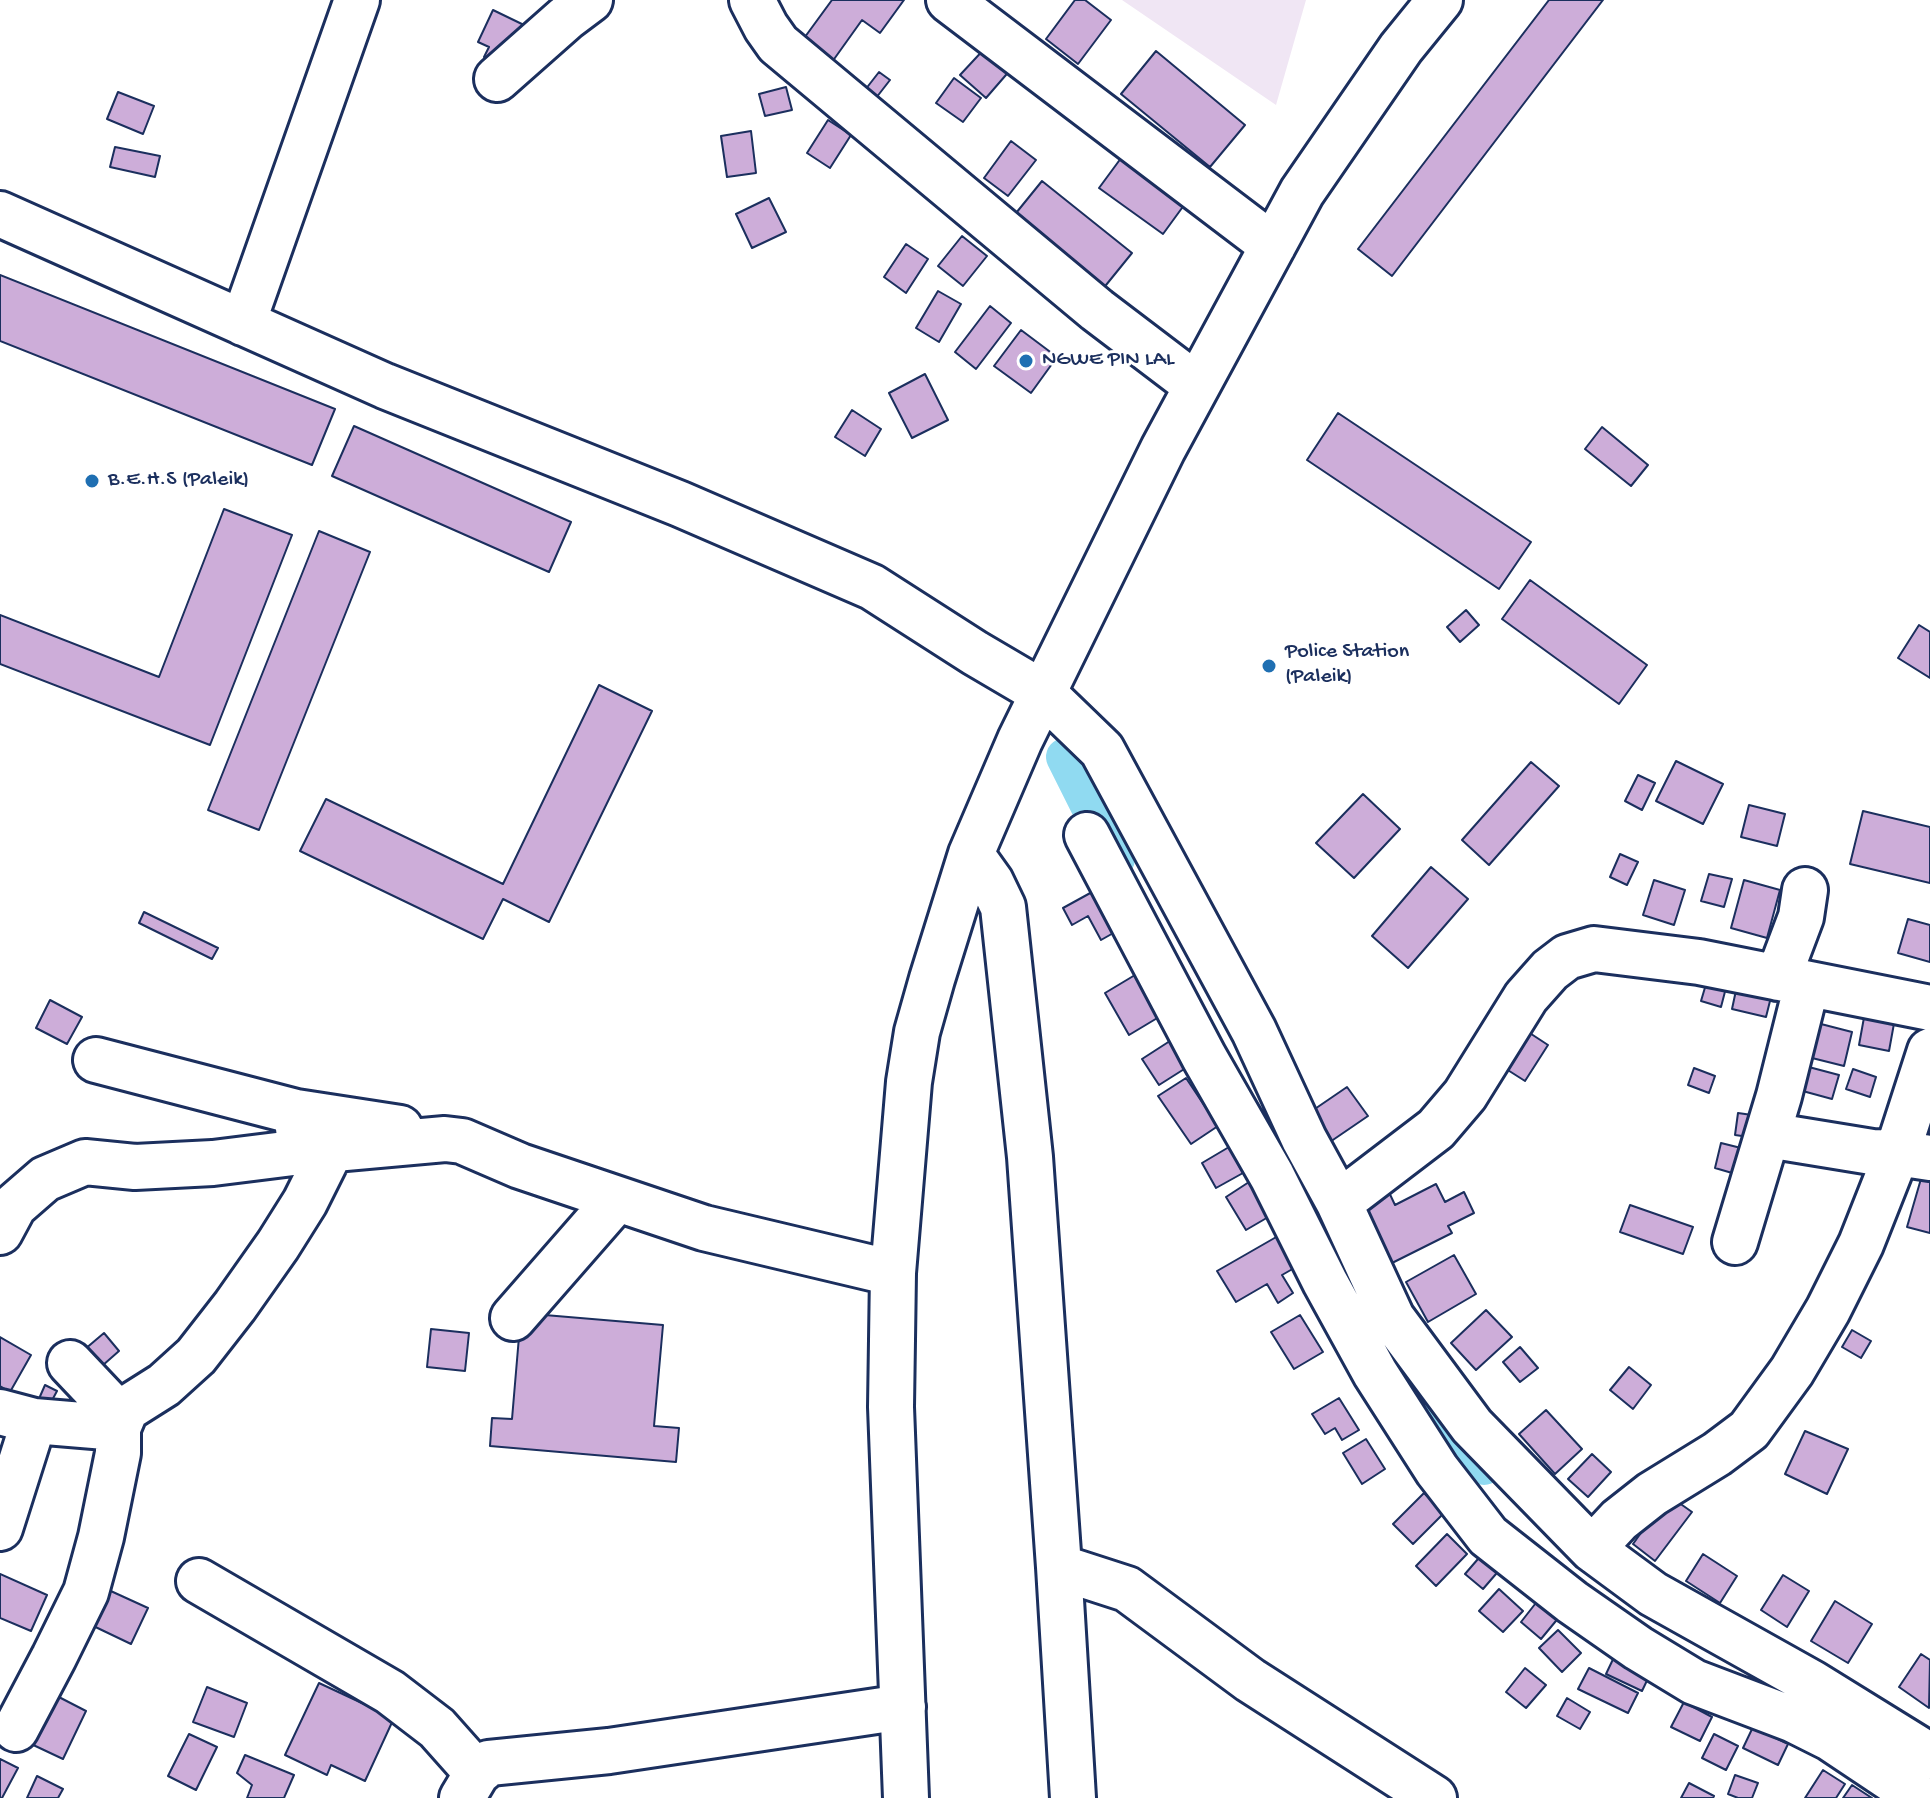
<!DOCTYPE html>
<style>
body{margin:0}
canvas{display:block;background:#fff}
</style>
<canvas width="1930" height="1798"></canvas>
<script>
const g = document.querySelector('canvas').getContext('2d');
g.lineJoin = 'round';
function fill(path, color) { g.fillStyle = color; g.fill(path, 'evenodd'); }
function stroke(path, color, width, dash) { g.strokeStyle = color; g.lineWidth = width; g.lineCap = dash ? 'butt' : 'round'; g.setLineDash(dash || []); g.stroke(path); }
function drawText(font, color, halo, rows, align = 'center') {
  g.font = font + ' "Gochi Hand",sans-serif'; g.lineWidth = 6; g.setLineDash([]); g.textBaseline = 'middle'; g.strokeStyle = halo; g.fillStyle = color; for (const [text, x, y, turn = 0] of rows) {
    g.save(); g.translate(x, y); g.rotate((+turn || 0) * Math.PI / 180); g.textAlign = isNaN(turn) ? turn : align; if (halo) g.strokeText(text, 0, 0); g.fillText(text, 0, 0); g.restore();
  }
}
const built = new Path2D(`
 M1122,0H1306L1276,105Z`);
const canal = new Path2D(`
 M1065,757L1116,859
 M1319,1229L1438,1420L1484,1466`);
const building = new Path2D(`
 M832,0H904L880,33L862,20L832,62L802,41Z
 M1075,0H1085L1111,20L1078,64L1046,39Z
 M1549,0H1603L1392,276L1358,249Z
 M493,10L526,26L499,65L484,57L489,47L478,42Z
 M987,46L1012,68L986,98L960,75Z
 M1156,51L1245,125L1210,167L1121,94Z
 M879,72L890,80L876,98L865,90Z
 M954,78L981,98L963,122L936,103Z
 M786,87L792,110L765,116L759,94Z
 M118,92L154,106L143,134L107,119Z
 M828,120L851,135L830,168L807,153Z
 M751,131L756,173L727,177L721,136Z
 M1011,141L1036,160L1008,196L984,178Z
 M115,147L160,156L155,177L110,167Z
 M1127,150L1190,197L1163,234L1099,188Z
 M1042,181L1132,253L1102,290L1012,218Z
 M769,198L786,232L752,248L736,214Z
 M962,236L987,256L963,286L938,266Z
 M906,244L928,259L906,293L884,277Z
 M0,275L335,409L312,465L0,341Z
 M938,291L961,304L939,342L916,328Z
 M990,306L1011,323L976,369L955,352Z
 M1021,330L1057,357L1031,393L994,366Z
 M925,374L948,420L912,438L889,393Z
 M852,410L881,429L865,456L835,437Z
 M1338,413L1531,542L1499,589L1307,460Z
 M354,426L571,522L549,572L332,476Z
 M1602,427L1648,465L1631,486L1585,449Z
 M224,509L292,535L210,745L0,664V615L159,677Z
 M319,531L370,552L259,830L208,810Z
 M1530,580L1647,665L1619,704L1502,619Z
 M1466,610L1479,625L1460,642L1447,627Z
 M1919,625L1930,632V678L1898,658Z
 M599,685L652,711L549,922L503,899L483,939L300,851L326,799L503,884Z
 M1676,761L1723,784L1703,824L1656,801Z
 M1531,762L1559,786L1489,865L1462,840Z
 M1638,775L1655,783L1642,810L1625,801Z
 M1363,794L1400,829L1354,878L1316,843Z
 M1749,805L1785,814L1777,846L1741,837Z
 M1863,811L1930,827V883L1850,864Z
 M1620,854L1638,862L1627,885L1610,877Z
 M1431,867L1468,899L1408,968L1372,936Z
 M1709,874L1732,879L1724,907L1701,901Z
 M1654,880L1685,890L1674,925L1643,915Z
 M1744,880L1780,890L1767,938L1731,928Z
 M1103,886L1124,927L1101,940L1088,916L1072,925L1063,908Z
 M144,912L218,948L212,959L139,923Z
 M1908,919L1930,925V962L1898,953Z
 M1709,974L1728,980L1721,1007L1701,1001Z
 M1135,975L1159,1017L1129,1035L1105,993Z
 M1738,981L1773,989L1766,1017L1732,1009Z
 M50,1000L82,1017L67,1044L36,1028Z
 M1865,1012L1895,1018L1889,1051L1859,1045Z
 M1516,1024L1548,1045L1525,1081L1492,1060Z
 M1821,1024L1852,1032L1844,1066L1812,1058Z
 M1173,1039L1189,1066L1159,1085L1142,1059Z
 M1805,1066L1839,1075L1832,1099L1799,1090Z
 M1694,1068L1715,1076L1709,1093L1688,1085Z
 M1853,1069L1876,1077L1870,1097L1846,1089Z
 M1186,1078L1218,1126L1191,1144L1158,1096Z
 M1347,1087L1368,1116L1327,1144L1306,1115Z
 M1738,1113L1759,1116L1756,1138L1735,1135Z
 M1721,1143L1745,1149L1739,1175L1715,1168Z
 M1229,1147L1243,1173L1216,1188L1202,1163Z
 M1925,1165L1930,1166V1233L1907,1227Z
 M1249,1182L1270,1216L1246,1230L1226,1197Z
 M1436,1184L1445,1202L1464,1192L1474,1213L1448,1226L1452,1233L1386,1266L1355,1204L1387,1188L1395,1205Z
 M1630,1205L1693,1227L1683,1254L1620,1232Z
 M1278,1236L1296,1267L1282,1275L1293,1293L1278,1303L1267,1284L1236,1302L1217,1271Z
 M1454,1255L1476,1294L1428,1322L1406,1282Z
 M1486,1310L1512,1337L1476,1370L1451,1343Z
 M521,1313L663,1325L654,1426L679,1428L676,1462L490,1446L492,1418L512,1419Z
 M1300,1315L1323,1352L1294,1369L1271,1332Z
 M431,1329L469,1333L465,1371L427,1367Z
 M1852,1330L1871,1341L1861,1358L1842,1347Z
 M104,1333L119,1351L94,1373L78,1355Z
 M0,1337L31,1355L10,1392L0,1386Z
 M1520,1347L1538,1368L1520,1382L1503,1362Z
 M1629,1367L1651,1385L1633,1409L1610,1390Z
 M45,1385L57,1391L49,1406L38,1401Z
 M1339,1398L1359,1430L1342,1440L1335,1428L1325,1434L1312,1414Z
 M1546,1410L1582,1449L1555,1474L1519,1434Z
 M1805,1431L1848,1449L1827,1494L1785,1474Z
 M1366,1439L1385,1469L1362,1484L1343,1453Z
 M1592,1454L1611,1472L1588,1497L1568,1479Z
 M1424,1493L1444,1513L1413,1544L1393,1524Z
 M1668,1495L1692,1512L1655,1561L1633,1544Z
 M1447,1534L1467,1554L1436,1586L1416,1566Z
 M1484,1552L1502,1567L1483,1589L1465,1574Z
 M1703,1554L1737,1576L1720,1603L1686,1581Z
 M0,1574L47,1595L31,1631L0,1618Z
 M1783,1575L1809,1591L1787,1627L1761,1610Z
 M102,1587L148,1608L131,1644L85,1622Z
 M1499,1589L1523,1611L1503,1632L1479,1611Z
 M1539,1599L1560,1616L1541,1639L1521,1622Z
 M1835,1601L1872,1624L1848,1663L1811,1641Z
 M1558,1630L1581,1653L1562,1672L1539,1648Z
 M1616,1653L1652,1670L1642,1691L1606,1674Z
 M1921,1654L1930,1660L1929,1708L1899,1687Z
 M1525,1668L1546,1685L1526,1708L1506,1692Z
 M1589,1668L1638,1693L1628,1713L1578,1689Z
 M319,1683L394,1718L365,1781L331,1765L327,1775L285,1755Z
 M207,1687L247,1703L234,1737L193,1722Z
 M53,1694L86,1711L63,1759L29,1743Z
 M1567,1698L1590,1712L1580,1729L1557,1716Z
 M1684,1702L1712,1717L1700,1741L1671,1727Z
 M1753,1727L1788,1744L1778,1765L1743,1748Z
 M189,1734L217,1747L196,1790L168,1776Z
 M1714,1734L1738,1746L1726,1770L1702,1758Z
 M245,1755L294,1775L284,1798H247L252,1785L237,1773Z
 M0,1759L18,1768L2,1798H0Z
 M1823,1770L1845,1784L1836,1798H1805Z
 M1735,1775L1758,1783L1752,1798H1738L1728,1794Z
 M37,1776L63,1789L58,1798H27Z
 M1689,1783L1714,1796L1713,1798H1681Z
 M1852,1785L1872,1798H1843Z`);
const minor = new Path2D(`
 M752,0L766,27L778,44L1097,310L1197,386
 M949,0L1273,246
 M497,79L566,18L590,0
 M0,214L385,386L680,504L872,587L975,653L1043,693L1102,750L1254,1031L1304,1139L1339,1203L1392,1318L1472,1426L1592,1549L1653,1594L1812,1683L1930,1756
 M243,323L357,0
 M1087,835L1204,1057L1272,1176L1325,1282L1375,1373L1437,1470L1488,1536L1572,1602L1638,1648L1694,1682L1794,1720L1830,1738L1920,1798
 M971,854L991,882L1003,907L1030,1157L1059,1567L1073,1798
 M1778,978L1801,917L1805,890
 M96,1060L296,1112L301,1152
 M296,1112L400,1128
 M1768,1135L1872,1152L1897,1153L1930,1158
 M1339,1203L1436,1129L1465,1095L1526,997L1550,970L1567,957L1594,949L1699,962L1930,1008
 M0,1232L14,1206L45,1179L85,1162L135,1167L213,1163L301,1152L445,1139L462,1141L520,1166L704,1228L893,1273
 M1735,1242L1779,1096L1807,984
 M513,1318L617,1199
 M70,1363L122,1418
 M0,1412L34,1421L118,1428
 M0,1528L34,1421
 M1592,1549L1619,1520L1652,1494L1717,1454L1749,1430L1792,1371L1828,1310L1861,1244L1897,1153L1930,1051
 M1059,1567L1127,1589L1250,1680L1434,1798
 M199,1581L390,1692L437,1728L477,1773
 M16,1729L54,1657L86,1592L101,1537L118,1453V1428L126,1409L164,1385L196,1356L235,1306L278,1245L305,1202L331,1150
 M462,1798L477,1773L489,1763L609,1751L903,1707
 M906,1798L891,1407L893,1273L909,1082L917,1032L932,979L971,854L1020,740L1163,449L1302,192L1401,48L1440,0`);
const markers = [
 [1026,361,8,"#1f6fb2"],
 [92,481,8,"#1f6fb2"],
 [1269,666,8,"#1f6fb2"]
];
const poiNames = [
 ["NGWE PIN LAL",1042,361],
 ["B.E.H.S (Paleik)",108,481],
 ["Police Station",1285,653],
 ["(Paleik)",1285,678]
];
fill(built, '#f0e6f4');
stroke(canal, '#90daf1', 38);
fill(building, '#cdadd9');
stroke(building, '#1b2f5e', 2);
stroke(minor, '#1b2f5e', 50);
stroke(minor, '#fff', 44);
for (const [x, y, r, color] of markers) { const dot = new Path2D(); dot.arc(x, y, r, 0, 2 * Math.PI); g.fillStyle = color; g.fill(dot); stroke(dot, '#fff', 3); }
drawText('22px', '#1b2f5e', '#fff', poiNames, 'left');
</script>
